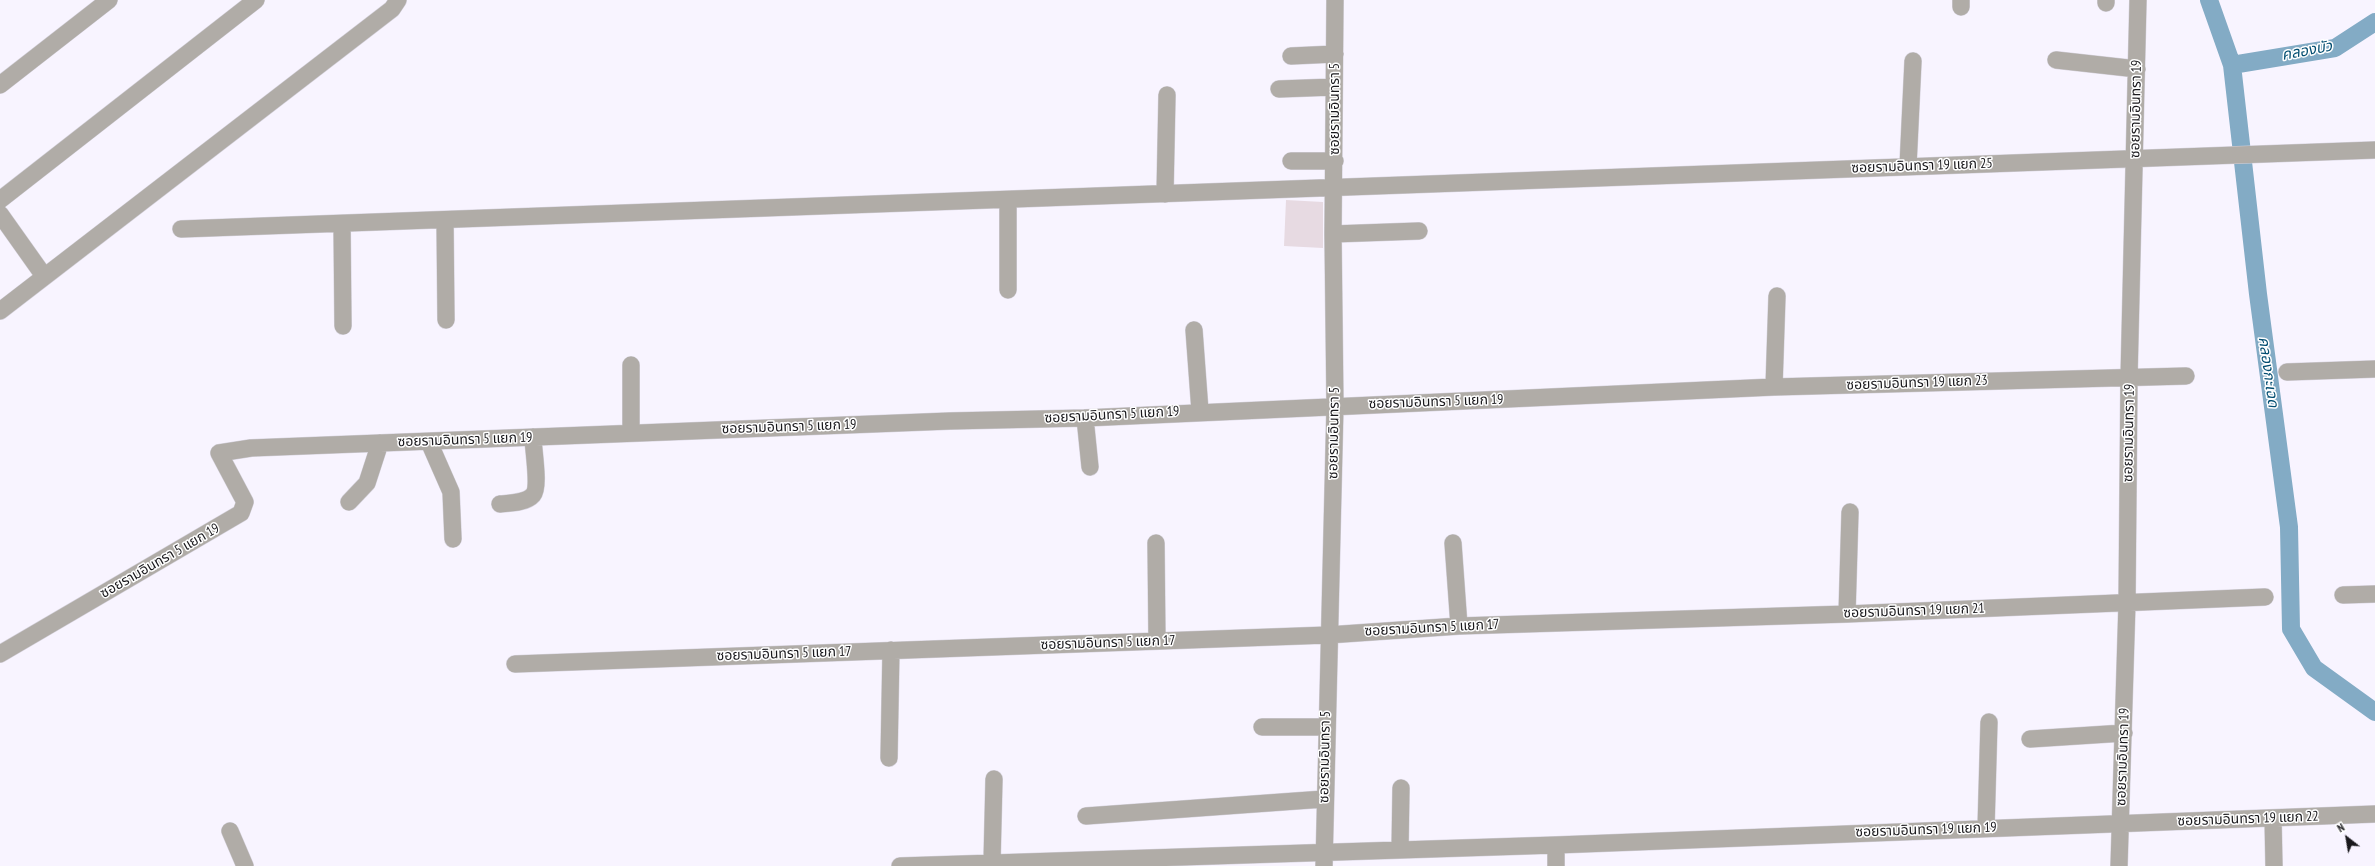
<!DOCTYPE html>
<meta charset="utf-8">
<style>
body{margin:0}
#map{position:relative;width:2375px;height:866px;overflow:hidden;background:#f8f4ff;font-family:"PT Sans Narrow",sans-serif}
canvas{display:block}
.north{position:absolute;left:2327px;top:818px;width:40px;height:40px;-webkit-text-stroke:3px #fff;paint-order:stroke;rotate:329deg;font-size:11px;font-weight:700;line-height:16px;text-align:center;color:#19181c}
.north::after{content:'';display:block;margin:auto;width:14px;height:18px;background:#19181c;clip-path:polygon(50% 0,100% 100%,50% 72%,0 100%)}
</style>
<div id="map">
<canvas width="2375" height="866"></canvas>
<div class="north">N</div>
</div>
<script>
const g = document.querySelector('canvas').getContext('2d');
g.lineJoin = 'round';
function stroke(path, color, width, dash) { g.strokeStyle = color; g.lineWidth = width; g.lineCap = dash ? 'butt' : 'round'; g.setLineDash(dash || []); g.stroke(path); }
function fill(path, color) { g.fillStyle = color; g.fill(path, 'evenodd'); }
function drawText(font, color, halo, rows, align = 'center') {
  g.font = font + ' "PT Sans Narrow","Noto Sans Thai",sans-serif'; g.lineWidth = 3; g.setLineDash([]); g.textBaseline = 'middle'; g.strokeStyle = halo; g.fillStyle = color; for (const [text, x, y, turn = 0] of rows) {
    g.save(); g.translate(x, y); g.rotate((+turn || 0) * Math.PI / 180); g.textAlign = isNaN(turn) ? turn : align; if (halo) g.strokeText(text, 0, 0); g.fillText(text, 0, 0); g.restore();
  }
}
const canal = new Path2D(`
 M2209,0L2232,65L2258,294L2289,527L2291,629L2314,668L2375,712
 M2232,65L2335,48L2375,22`);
const building = new Path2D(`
 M1286,200L1323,202V248L1284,246Z`);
const minor = new Path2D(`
 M2106,0V3
 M1961,7V0
 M1291,56L1335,54
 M2056,60L2137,69
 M0,85L109,0
 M1279,89L1334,87
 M1291,161H1335
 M1908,166L1913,61
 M1165,194L1167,95
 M0,200L256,0
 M1008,200V290
 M0,214L44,276
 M445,221L446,320
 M342,225L343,326
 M181,229L2375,150
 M1333,234L1419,231
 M0,311L392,9L398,0
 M1194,330L1200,411
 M631,365V433
 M2287,372L2375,369
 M1774,387L1777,296
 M1085,418L1090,467
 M429,442L451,492L453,539
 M349,502L367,483L380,443
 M500,504C510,503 526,503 533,495C540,487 533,449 533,437
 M1156,543L1157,641
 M1453,543L1459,626
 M2343,595L2375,594
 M1847,614L1850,512
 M0,654L241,513L245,502L219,453L251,448L950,421L1085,418L1774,387L2186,376
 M515,664L1328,635L1459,626L1847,614L2265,597
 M1262,727H1326
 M2030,739L2124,733
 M889,758L891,650
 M1086,816L1324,799
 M2273,818L2274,866
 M1986,828L1989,722
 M230,831L245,866
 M1400,850L1401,788
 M992,862L994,779
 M900,866L1556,845L2375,814
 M1324,866L1335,406L1333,234L1335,0
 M1556,866V845
 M2119,866L2127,603L2129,378L2138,0`);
const streetNames = [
 ["ซอยรามอินทรา 5",1335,109,-90],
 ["ซอยรามอินทรา 19",2136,109,-89],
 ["ซอยรามอินทรา 19 แยก 25",1922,166,-2],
 ["ซอยรามอินทรา 19 แยก 23",1917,383,-2],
 ["ซอยรามอินทรา 5 แยก 19",1436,402,-2],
 ["ซอยรามอินทรา 5 แยก 19",1112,415,-3],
 ["ซอยรามอินทรา 5 แยก 19",789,427,-2],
 ["ซอยรามอินทรา 5",1334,433,-89],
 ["ซอยรามอินทรา 19",2129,433,-89],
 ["ซอยรามอินทรา 5 แยก 19",465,440,-2],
 ["ซอยรามอินทรา 5 แยก 19",160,561,-30],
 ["ซอยรามอินทรา 19 แยก 21",1914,611,-2],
 ["ซอยรามอินทรา 5 แยก 17",1432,628,-3],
 ["ซอยรามอินทรา 5 แยก 17",1108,643,-2],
 ["ซอยรามอินทรา 5 แยก 17",784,654,-2],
 ["ซอยรามอินทรา 5",1325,757,-89],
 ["ซอยรามอินทรา 19",2123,757,-88],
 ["ซอยรามอินทรา 19 แยก 22",2248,819,-2],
 ["ซอยรามอินทรา 19 แยก 19",1926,830,-2]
];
const waterNames = [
 ["คลองบัว",2307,51,-11],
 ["คลองกะเฉด",2268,372,82]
];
stroke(canal, '#83abc5', 18);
fill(building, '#e7dae2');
stroke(minor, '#d4d1db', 18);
stroke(minor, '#b0aca7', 17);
drawText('14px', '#19181c', '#fff', streetNames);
drawText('italic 15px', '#024d71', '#fff', waterNames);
</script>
